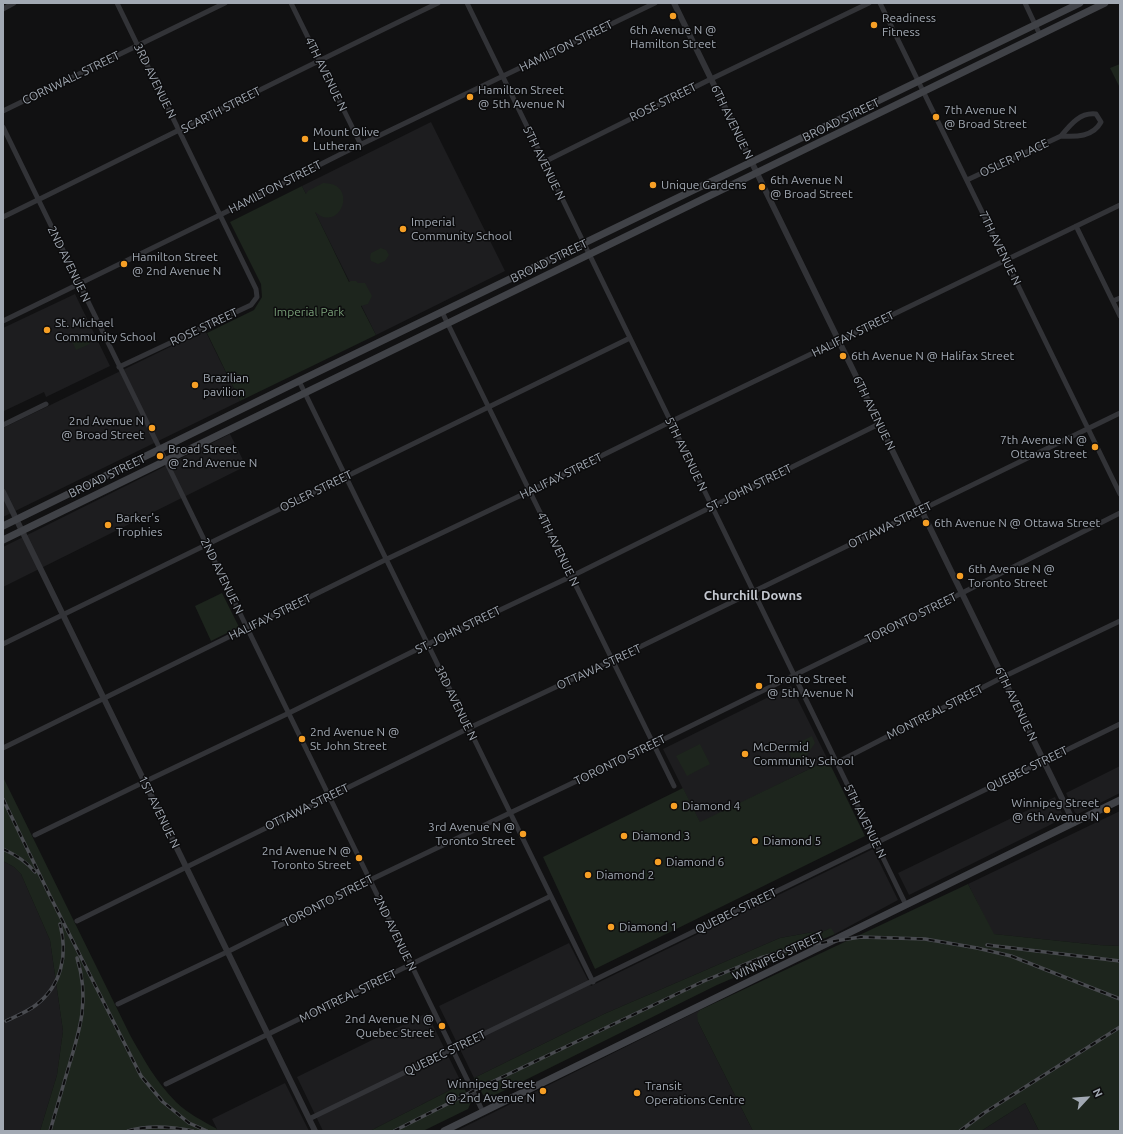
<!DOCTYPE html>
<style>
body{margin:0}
#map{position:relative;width:1123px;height:1134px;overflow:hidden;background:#111112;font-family:Ubuntu,sans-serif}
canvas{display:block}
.frame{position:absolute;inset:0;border:4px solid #a2a9b3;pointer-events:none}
.north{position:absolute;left:1067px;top:1078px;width:40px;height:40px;-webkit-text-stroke:3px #0c0c0d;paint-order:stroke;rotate:64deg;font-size:11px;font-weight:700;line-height:16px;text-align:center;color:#a2a9b3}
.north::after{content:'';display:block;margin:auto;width:14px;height:18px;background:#a2a9b3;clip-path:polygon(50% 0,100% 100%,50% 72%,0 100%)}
</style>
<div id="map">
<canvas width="1123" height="1134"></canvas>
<div class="frame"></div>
<div class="north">N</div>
</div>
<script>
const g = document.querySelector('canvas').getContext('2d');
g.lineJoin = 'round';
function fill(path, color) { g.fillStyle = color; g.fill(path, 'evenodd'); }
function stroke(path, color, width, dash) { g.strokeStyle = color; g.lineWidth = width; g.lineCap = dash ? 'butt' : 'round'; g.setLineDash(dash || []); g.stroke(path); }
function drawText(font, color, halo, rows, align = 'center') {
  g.font = font + ' Ubuntu,sans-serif'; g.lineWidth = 3; g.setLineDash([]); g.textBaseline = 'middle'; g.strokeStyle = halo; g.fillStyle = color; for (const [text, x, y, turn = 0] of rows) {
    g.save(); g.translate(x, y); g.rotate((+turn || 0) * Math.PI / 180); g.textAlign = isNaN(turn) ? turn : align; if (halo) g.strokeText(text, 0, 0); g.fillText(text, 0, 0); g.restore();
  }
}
const built = new Path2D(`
 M431,122L505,271L376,335L302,186Z
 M75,294L110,366L46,397L44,392L4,411L3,408V328Z
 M205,330L240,401L3,517V428Z
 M230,434L246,466L3,587V547Z
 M791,686L828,760L700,823L663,749Z
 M1120,766V793L1076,815L1066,793Z
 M1055,797L1064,818L909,895L898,873Z
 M1120,811V946L1098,945L993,934L968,884Z
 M873,849L898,900L835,934L830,929L822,932H813L780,938L604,1014L474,1078L439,1006L569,943L591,986Z
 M3,861L14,867L21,874L50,940L63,1031L57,1075L40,1131H3Z
 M700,1010L698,1022L753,1131H456Z
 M427,1013L462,1084L370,1131H323L297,1077Z
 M285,1083L309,1131H216L217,1129L212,1119Z
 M1025,1103L1039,1131H981Z`);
const green = new Path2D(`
 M1120,64V88L1110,68Z
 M323,183C355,182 345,223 323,217C320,216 317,213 315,212L349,282L351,281H356L358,283H365L372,296L368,304L361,306L376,335L240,401L207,333L254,310L262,297L261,284L230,222L302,186L306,194L308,191Z
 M381,248L386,250L389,255L385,261L378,264L371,261L370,257L371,253Z
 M86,335L90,344L76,350L72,341Z
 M222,593L239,627L211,641L195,606Z
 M812,736L815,743L802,762L795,765L788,751L800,742Z
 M700,744L710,764L687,776L676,756Z
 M828,760L865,836L595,969L543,857L683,788L700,822Z
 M3,777L130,1035C143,1058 156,1082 176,1102C187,1113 203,1121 217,1129L216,1131H40L57,1075L63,1031L50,940L21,874L14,867L3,861Z
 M968,884L994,934L1098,945L1120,946V1131H1039L1025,1103L981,1131H753L698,1022L697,1014L700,1010Z
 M831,928L835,934L717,985L489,1098L483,1095L474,1078L604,1014L780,938L813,932H822Z
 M462,1084L471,1102L468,1109L423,1131H370Z`);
const minor = new Path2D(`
 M117,3L256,289L257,297L251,305L119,367
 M291,3L361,145
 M467,3L906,905
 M880,3L1120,494
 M1025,3L1040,35
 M3,9L14,3
 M3,111L225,3
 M3,127L483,1112
 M544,162L711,79L869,3
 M967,180L1061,136C1076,137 1093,137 1101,122L1096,114C1080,112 1070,125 1061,136
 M3,217C148,146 292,73 438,3
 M1076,226L1120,316
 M1113,301L1120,298
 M442,312L674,786
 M3,321L220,215L343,153L655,3
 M299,381L593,982
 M3,425L46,404
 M3,644L630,338
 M3,748L387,559L530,491L670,422L1120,205
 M836,763L1003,677L1120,621
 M35,835L144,782L289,713L428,644L572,576L879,424
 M77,921L469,728L613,660L1120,413
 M118,1004L227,952L370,880L654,744L962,593L1120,513
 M166,1084L551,896
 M309,1119L1120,724`);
const tertiary = new Path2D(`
 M674,3L1074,823
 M3,492L315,1131`);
const secondary = new Path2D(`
 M3,526L299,381L1080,3
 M3,540L1105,3
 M444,1131C670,1022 895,911 1120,800`);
const rail = new Path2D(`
 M3,799L51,898L141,1076L163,1102L189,1123L207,1131
 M3,849C16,855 26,861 35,872
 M987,945L1120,961
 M6,1021C16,1016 27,1012 36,1005C62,985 68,954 60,924
 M50,1131C56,1110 62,1090 68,1069C80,1030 90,999 77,958
 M128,1131C148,1125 173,1127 193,1131
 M394,1131L473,1091L704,981L760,958L807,945L861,937L925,939L977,948L1011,956L1120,999
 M960,1131L984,1113L1120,1027`);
const markers = [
 [673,16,4,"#f69f25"],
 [874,25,4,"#f69f25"],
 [470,97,4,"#f69f25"],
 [936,117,4,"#f69f25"],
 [305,139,4,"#f69f25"],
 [653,185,4,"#f69f25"],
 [762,187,4,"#f69f25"],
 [403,229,4,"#f69f25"],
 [124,264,4,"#f69f25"],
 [47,330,4,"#f69f25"],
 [843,356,4,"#f69f25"],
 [195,385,4,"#f69f25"],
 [152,428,4,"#f69f25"],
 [1095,447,4,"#f69f25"],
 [160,456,4,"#f69f25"],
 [926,523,4,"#f69f25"],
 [108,525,4,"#f69f25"],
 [960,576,4,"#f69f25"],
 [759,686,4,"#f69f25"],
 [302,739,4,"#f69f25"],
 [745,754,4,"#f69f25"],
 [674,806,4,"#f69f25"],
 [1107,810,4,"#f69f25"],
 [523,834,4,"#f69f25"],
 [624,836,4,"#f69f25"],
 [755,841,4,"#f69f25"],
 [359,858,4,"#f69f25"],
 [658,862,4,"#f69f25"],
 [588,875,4,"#f69f25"],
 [611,927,4,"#f69f25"],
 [442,1026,4,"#f69f25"],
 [543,1091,4,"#f69f25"],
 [637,1093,4,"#f69f25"]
];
const poiNames = [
 ["Readiness",882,18],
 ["Fitness",882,32],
 ["6th Avenue N @",673,30,"center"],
 ["Hamilton Street",673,44,"center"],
 ["Hamilton Street",478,90],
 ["@ 5th Avenue N",478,104],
 ["7th Avenue N",944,110],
 ["@ Broad Street",944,124],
 ["Mount Olive",313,132],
 ["Lutheran",313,146],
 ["6th Avenue N",770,180],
 ["@ Broad Street",770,194],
 ["Unique Gardens",661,185],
 ["Imperial",411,222],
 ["Community School",411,236],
 ["Hamilton Street",132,257],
 ["@ 2nd Avenue N",132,271],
 ["St. Michael",55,323],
 ["Community School",55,337],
 ["6th Avenue N @ Halifax Street",851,356],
 ["Brazilian",203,378],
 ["pavilion",203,392],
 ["2nd Avenue N",144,421,"right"],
 ["@ Broad Street",144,435,"right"],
 ["7th Avenue N @",1087,440,"right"],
 ["Ottawa Street",1087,454,"right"],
 ["Broad Street",168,449],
 ["@ 2nd Avenue N",168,463],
 ["Barker's",116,518],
 ["Trophies",116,532],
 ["6th Avenue N @ Ottawa Street",934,523],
 ["6th Avenue N @",968,569],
 ["Toronto Street",968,583],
 ["Toronto Street",767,679],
 ["@ 5th Avenue N",767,693],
 ["2nd Avenue N @",310,732],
 ["St John Street",310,746],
 ["McDermid",753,747],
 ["Community School",753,761],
 ["Winnipeg Street",1099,803,"right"],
 ["@ 6th Avenue N",1099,817,"right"],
 ["Diamond 4",682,806],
 ["3rd Avenue N @",515,827,"right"],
 ["Toronto Street",515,841,"right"],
 ["Diamond 3",632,836],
 ["Diamond 5",763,841],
 ["2nd Avenue N @",351,851,"right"],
 ["Toronto Street",351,865,"right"],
 ["Diamond 6",666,862],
 ["Diamond 2",596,875],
 ["Diamond 1",619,927],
 ["2nd Avenue N @",434,1019,"right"],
 ["Quebec Street",434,1033,"right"],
 ["Winnipeg Street",535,1084,"right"],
 ["@ 2nd Avenue N",535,1098,"right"],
 ["Transit",645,1086],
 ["Operations Centre",645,1100]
];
const streetNames = [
 ["HAMILTON STREET",566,46,-26],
 ["4TH AVENUE N",326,74,64],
 ["CORNWALL STREET",71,78,-26],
 ["3RD AVENUE N",155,81,64],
 ["ROSE STREET",663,102,-26],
 ["SCARTH STREET",221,110,-27],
 ["BROAD STREET",841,120,-26],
 ["6TH AVENUE N",732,122,64],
 ["OSLER PLACE",1014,158,-25],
 ["5TH AVENUE N",544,163,64],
 ["HAMILTON STREET",275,187,-27],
 ["7TH AVENUE N",1000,248,64],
 ["BROAD STREET",549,261,-26],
 ["2ND AVENUE N",69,264,64],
 ["ROSE STREET",204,327,-25],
 ["HALIFAX STREET",853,334,-26],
 ["6TH AVENUE N",874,413,64],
 ["5TH AVENUE N",686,454,64],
 ["BROAD STREET",107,476,-26],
 ["HALIFAX STREET",561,476,-26],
 ["ST. JOHN STREET",749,488,-26],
 ["OSLER STREET",316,491,-26],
 ["OTTAWA STREET",890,525,-26],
 ["4TH AVENUE N",558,549,64],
 ["2ND AVENUE N",222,576,64],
 ["HALIFAX STREET",270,617,-26],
 ["TORONTO STREET",911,618,-26],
 ["ST. JOHN STREET",458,630,-26],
 ["OTTAWA STREET",599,667,-25],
 ["3RD AVENUE N",456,703,64],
 ["6TH AVENUE N",1016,704,64],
 ["MONTREAL STREET",935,712,-27],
 ["TORONTO STREET",620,760,-26],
 ["QUEBEC STREET",1027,769,-26],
 ["OTTAWA STREET",307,807,-26],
 ["1ST AVENUE N",159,812,64],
 ["5TH AVENUE N",865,821,64],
 ["TORONTO STREET",328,901,-27],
 ["QUEBEC STREET",736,911,-26],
 ["2ND AVENUE N",395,933,64],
 ["WINNIPEG STREET",778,956,-25],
 ["MONTREAL STREET",348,996,-26],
 ["QUEBEC STREET",445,1053,-26]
];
const parkNames = [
 ["Imperial Park",309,312]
];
const neighbourhoodNames = [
 ["Churchill Downs",753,596]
];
fill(built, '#1d1d1f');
fill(green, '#1d251d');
stroke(minor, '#323337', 5);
stroke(tertiary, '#323337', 6);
stroke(secondary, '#404247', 7);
stroke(rail, '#494b50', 3.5);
stroke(rail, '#0c0c0d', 2, [6]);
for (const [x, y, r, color] of markers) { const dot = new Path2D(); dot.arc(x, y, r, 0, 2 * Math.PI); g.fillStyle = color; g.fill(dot); stroke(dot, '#0c0c0d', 1.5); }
drawText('12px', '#a2a9b3', '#0c0c0d', poiNames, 'left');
drawText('12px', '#a2a9b3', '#0c0c0d', streetNames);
drawText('12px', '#799f78', '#0c0c0d', parkNames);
drawText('bold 13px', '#c3c7cf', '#0c0c0d', neighbourhoodNames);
</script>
